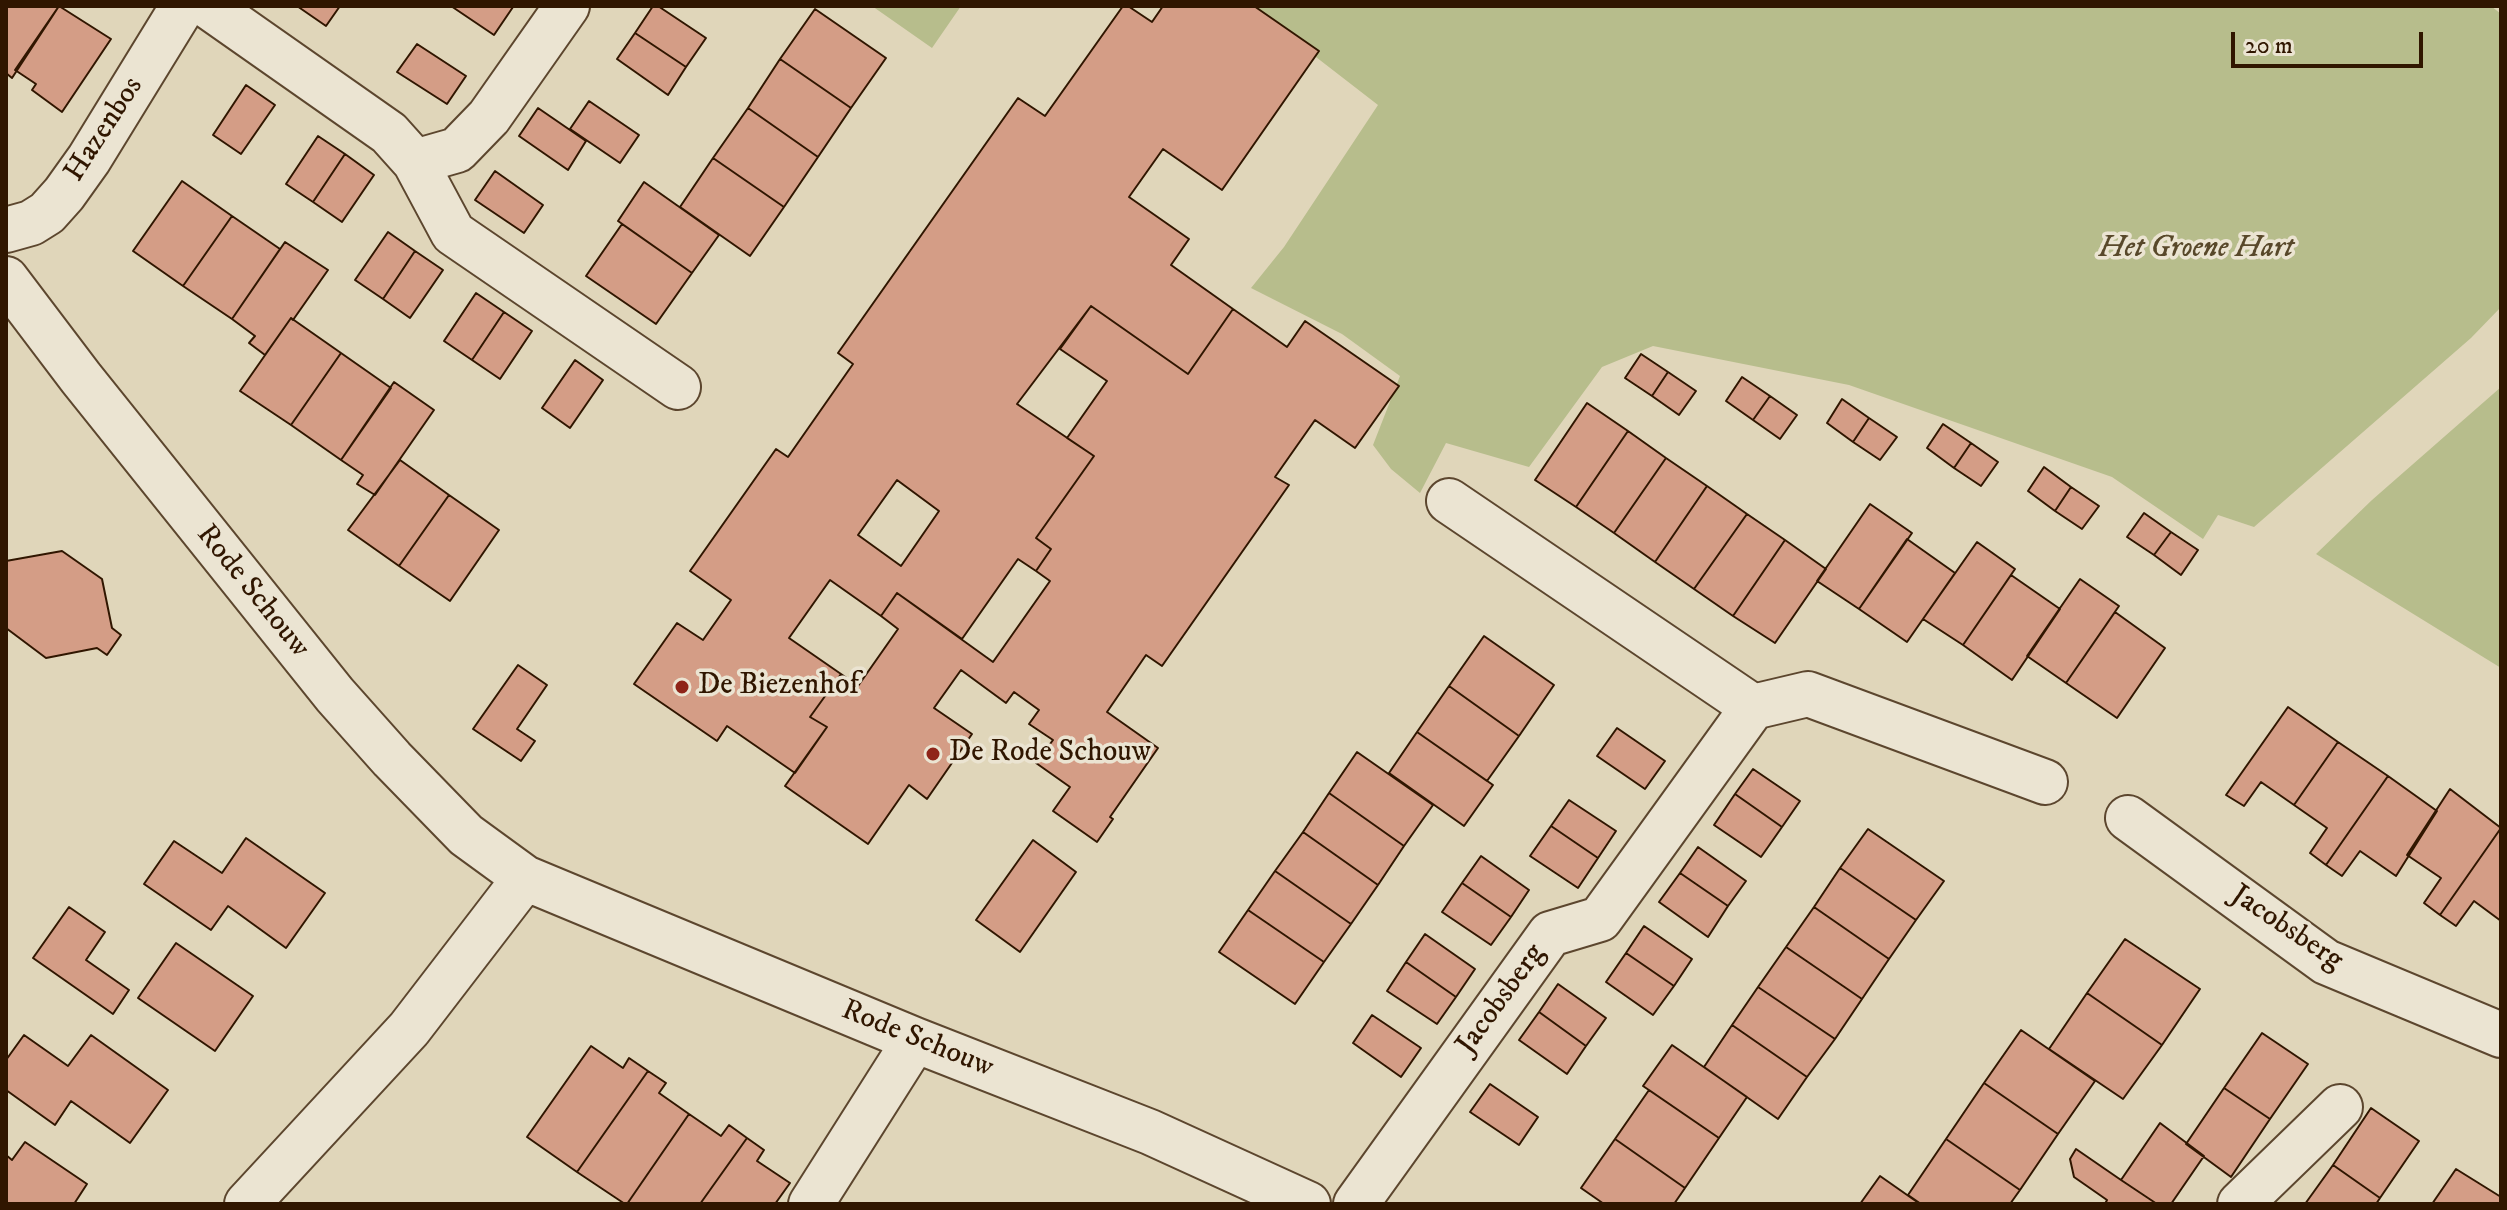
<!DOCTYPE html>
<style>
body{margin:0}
#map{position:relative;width:2507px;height:1210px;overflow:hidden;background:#e0d6ba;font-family:"IM FELL DW Pica",serif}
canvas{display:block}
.frame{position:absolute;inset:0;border:8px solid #301600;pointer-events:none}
.scale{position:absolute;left:2231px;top:32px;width:192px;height:36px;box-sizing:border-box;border:4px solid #301600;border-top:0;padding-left:10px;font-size:24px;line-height:28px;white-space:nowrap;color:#301600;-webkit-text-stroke:6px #ebe4d2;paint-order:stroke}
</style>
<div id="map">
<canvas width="2507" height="1210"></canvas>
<div class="frame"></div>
<div class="scale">20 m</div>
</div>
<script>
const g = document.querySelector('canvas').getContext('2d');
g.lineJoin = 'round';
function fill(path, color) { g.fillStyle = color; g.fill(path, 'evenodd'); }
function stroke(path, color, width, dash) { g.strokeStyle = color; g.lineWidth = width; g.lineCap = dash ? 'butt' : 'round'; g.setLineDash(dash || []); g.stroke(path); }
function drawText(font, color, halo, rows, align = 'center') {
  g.font = font + ' "IM FELL DW Pica",serif'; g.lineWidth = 7; g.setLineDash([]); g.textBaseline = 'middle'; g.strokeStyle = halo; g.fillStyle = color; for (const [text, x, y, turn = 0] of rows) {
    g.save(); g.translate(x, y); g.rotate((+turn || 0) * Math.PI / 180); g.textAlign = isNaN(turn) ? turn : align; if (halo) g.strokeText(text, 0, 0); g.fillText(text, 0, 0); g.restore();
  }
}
const green = new Path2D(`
 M872,6H961L932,48Z
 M1250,6H2491L2501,14V307L2471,338L2254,527L2218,515L2203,539L2112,477L1849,385L1653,346L1602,367L1529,467L1446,443L1420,493L1391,469L1373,445L1400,376L1342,334L1251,288L1284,247L1378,105Z
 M2501,387V668L2316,554L2372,500Z`);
const building = new Path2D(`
 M6,6H59L12,78L6,73Z
 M59,6L111,39L62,112L32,90L36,84L15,70Z
 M297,6H340L326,26Z
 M451,6H511L513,7L494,35Z
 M653,6H658L706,38L686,67L635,33Z
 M1123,6H1128L1152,22L1163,6H1254L1319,51L1222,190L1163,149L1129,197L1189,239L1171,265L1233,309L1188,374L1091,306L1017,404L1094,456L1036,538L1051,549L1036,571L1018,559L962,639L897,593L881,616L830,580L789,638L841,674L810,717L827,727L795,773L727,726L717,741L634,684L677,623L703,640L731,600L690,571L776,449L788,457L853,364L838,353L1018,98L1045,116ZM897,480L939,511L901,566L858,535Z
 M815,9L886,58L851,108L780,59Z
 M635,33L686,67L668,95L617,59Z
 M417,44L466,76L447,104L397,72Z
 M780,59L851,108L818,157L748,108Z
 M246,85L275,105L241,154L213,135Z
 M589,101L639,135L620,163L570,129Z
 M538,108L586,141L568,170L519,136Z
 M748,108L818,157L784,207L713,158Z
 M318,136L345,154L313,202L286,184Z
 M345,154L374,175L342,222L313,202Z
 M713,158L784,207L750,256L680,207Z
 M495,171L543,205L524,233L475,200Z
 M182,181L232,216L183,286L133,251Z
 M644,182L719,235L692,273L618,221Z
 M232,216L280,249L232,319L183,286Z
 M622,224L692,273L656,324L586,276Z
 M388,232L415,251L383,299L355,280Z
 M285,242L328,270L293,320L291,318L265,355L249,343L255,336L232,319Z
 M415,251L443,270L410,318L383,299Z
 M476,293L504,312L472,360L444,341Z
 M1091,306L1188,374L1233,309L1287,347L1305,321L1399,386L1355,448L1315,420L1275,477L1289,485L1162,666L1146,655L1107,712L1158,748L1110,817L1113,819L1097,842L1053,811L1070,787L1036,763L1053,740L1029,724L1039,710L1014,692L1006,703L961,670L934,708L972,734L927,799L909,785L868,844L785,786L827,727L810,717L841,674L858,686L898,629L881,616L897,593L993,662L1050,581L1036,571L1051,549L1036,538L1094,456L1067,438L1107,381L1060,349Z
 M504,312L532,331L500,379L472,360Z
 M291,318L341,353L291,425L240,391Z
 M341,353L391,388L341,460L291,425Z
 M1641,354L1668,372L1652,396L1625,378Z
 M575,360L603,380L570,428L542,408Z
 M1668,372L1696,391L1679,415L1652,396Z
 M1742,377L1770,396L1753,420L1726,401Z
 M394,382L434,410L375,495L357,484L363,475L341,460Z
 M1770,396L1797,415L1780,439L1753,420Z
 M1842,399L1869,418L1853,442L1827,423Z
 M1587,403L1628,431L1576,507L1535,480Z
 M1869,418L1897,437L1880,460L1853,442Z
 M1943,424L1971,443L1954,468L1927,448Z
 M1628,431L1666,458L1614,533L1576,507Z
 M1971,443L1998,462L1981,486L1954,468Z
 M1666,458L1707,486L1655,562L1614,533Z
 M400,460L449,495L399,566L348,530Z
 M2044,467L2071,487L2055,511L2028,491Z
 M1707,486L1747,514L1694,589L1655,562Z
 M2071,487L2099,506L2082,529L2055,511Z
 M449,495L499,530L450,601L399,566Z
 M1870,504L1912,533L1859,609L1817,581Z
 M2144,513L2171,532L2154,555L2127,537Z
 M1747,514L1785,540L1733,616L1694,589Z
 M2171,532L2198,550L2181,575L2154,555Z
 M1907,539L1955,573L1907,642L1859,609Z
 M1785,540L1826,569L1775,643L1733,616Z
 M1977,542L2015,569L1963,645L1923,619Z
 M62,551L102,579L112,628L121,635L107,655L97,648L46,658L6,628V561Z
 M2011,575L2060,609L2012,680L1963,645Z
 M2080,579L2119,606L2066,683L2027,656Z
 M2115,612L2165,648L2117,718L2066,683Z
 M1484,636L1554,685L1519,736L1449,686Z
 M518,665L547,685L517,729L535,741L521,761L473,729Z
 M1449,686L1519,736L1487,781L1417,732Z
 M2288,707L2338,742L2294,805L2261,782L2244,806L2226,795Z
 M1617,728L1665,761L1645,789L1597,756Z
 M1417,732L1493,785L1464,826L1389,773Z
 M2338,742L2388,776L2326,865L2310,853L2327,828L2294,805Z
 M1357,752L1433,805L1404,846L1329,793Z
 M1753,769L1800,801L1782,827L1735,794Z
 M2388,776L2437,811L2396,876L2360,851L2342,876L2326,865Z
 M2450,789L2501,828L2440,915L2424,903L2441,878L2407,855Z
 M1329,793L1404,846L1378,885L1303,832Z
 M1735,794L1782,827L1761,857L1714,825Z
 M1569,800L1616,831L1598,858L1551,826Z
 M1551,826L1598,858L1578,888L1530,856Z
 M2501,828V921L2474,901L2456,926L2440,915Z
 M1868,829L1944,881L1916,920L1840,868Z
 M1303,832L1378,885L1351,924L1275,871Z
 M246,838L325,893L286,948L228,906L211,930L144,884L174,841L222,873Z
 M1033,840L1076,872L1020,952L976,920Z
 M1698,847L1746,881L1728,906L1680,873Z
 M1481,856L1529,890L1511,917L1462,883Z
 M1840,868L1916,920L1889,959L1814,907Z
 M1275,871L1351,924L1324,962L1248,910Z
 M1680,873L1728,906L1708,937L1659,902Z
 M1462,883L1511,917L1491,945L1442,912Z
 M69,907L105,932L86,960L129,990L113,1014L33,958Z
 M1814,907L1889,959L1862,999L1786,947Z
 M1248,910L1324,962L1295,1004L1219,952Z
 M1644,926L1692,959L1674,986L1626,953Z
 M1425,934L1475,969L1456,997L1406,962Z
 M2125,939L2200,989L2162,1045L2087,993Z
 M176,943L253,996L215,1051L138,998Z
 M1786,947L1862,999L1835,1039L1758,987Z
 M1626,953L1674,986L1653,1015L1606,982Z
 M1406,962L1456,997L1437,1024L1387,991Z
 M1558,984L1606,1018L1586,1046L1539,1012Z
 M1758,987L1835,1039L1807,1077L1732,1025Z
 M2087,993L2162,1045L2123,1099L2049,1049Z
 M1539,1012L1586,1046L1567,1074L1519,1040Z
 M1372,1015L1421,1048L1401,1077L1353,1043Z
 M1732,1025L1807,1077L1778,1119L1704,1067Z
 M2021,1030L2095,1081L2058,1134L1984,1083Z
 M2262,1033L2308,1064L2270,1119L2224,1088Z
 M24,1035L68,1066L91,1035L168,1090L130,1143L71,1101L55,1125L6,1090V1060Z
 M1672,1045L1747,1097L1719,1138L1643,1086Z
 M591,1046L623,1068L629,1058L648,1071L577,1172L527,1137Z
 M648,1071L666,1083L659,1093L689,1114L627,1204H625L577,1172Z
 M1984,1083L2058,1134L2020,1190L1946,1139Z
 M1490,1084L1538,1117L1519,1145L1470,1112Z
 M2224,1088L2270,1119L2231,1177L2186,1144Z
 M1649,1090L1719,1138L1685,1188L1615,1139Z
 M2371,1108L2419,1141L2380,1198L2333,1165Z
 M689,1114L721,1136L729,1125L747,1138L700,1204H627Z
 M2160,1123L2204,1156L2171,1204H2157L2121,1180Z
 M747,1138L764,1150L757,1161L790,1183L775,1204H700Z
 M1615,1139L1685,1188L1674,1204H1604L1581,1188Z
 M1946,1139L2020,1190L2010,1204H1921L1908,1195Z
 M25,1142L87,1184L74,1204H6V1155L12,1160Z
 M2076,1149L2121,1180L2157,1204H2105L2107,1200L2074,1177L2070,1159Z
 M2333,1165L2380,1198L2376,1204H2305Z
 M2456,1169L2501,1197V1204H2432Z
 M1880,1176L1920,1204H1860Z`);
const minor = new Path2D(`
 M208,6L389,133L415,162L453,233L678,387
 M415,162L457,150L489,117L567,6
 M6,230L31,223L47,213L64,194L89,159L183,6
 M6,279L81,378L335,695L392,759L466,835L525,878L915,1040L1150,1132L1308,1204
 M1449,501L1753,707
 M2128,818L2326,962L2501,1035
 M247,1204L409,1029L525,878
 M811,1204L915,1040
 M1356,1204L1550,934L1600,919L1753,707L1808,694L2045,782
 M2240,1204L2340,1107`);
const markers = [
 [682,687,8,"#8f2418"],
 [933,754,8,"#8f2418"]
];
const streetNames = [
 ["Hazenbos",105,130,-57],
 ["Rode Schouw",252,592,51],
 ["Jacobsberg",2286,929,34],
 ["Jacobsberg",1502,1000,-54],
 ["Rode Schouw",917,1040,22]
];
const parkNames = [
 ["Het Groene Hart",2196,250]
];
const poiNames = [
 ["De Biezenhof",698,687],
 ["De Rode Schouw",949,754]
];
fill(green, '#b7bd8c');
fill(building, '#d49d86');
stroke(building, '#301600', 2);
stroke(minor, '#5c462e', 48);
stroke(minor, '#ebe4d2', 44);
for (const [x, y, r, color] of markers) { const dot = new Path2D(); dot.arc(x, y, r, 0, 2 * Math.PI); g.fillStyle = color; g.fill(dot); stroke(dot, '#ebe4d2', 3); }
drawText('30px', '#301600', '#ebe4d2', streetNames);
drawText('italic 30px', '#58482a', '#ebe4d2', parkNames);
drawText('30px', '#301600', '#ebe4d2', poiNames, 'left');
</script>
